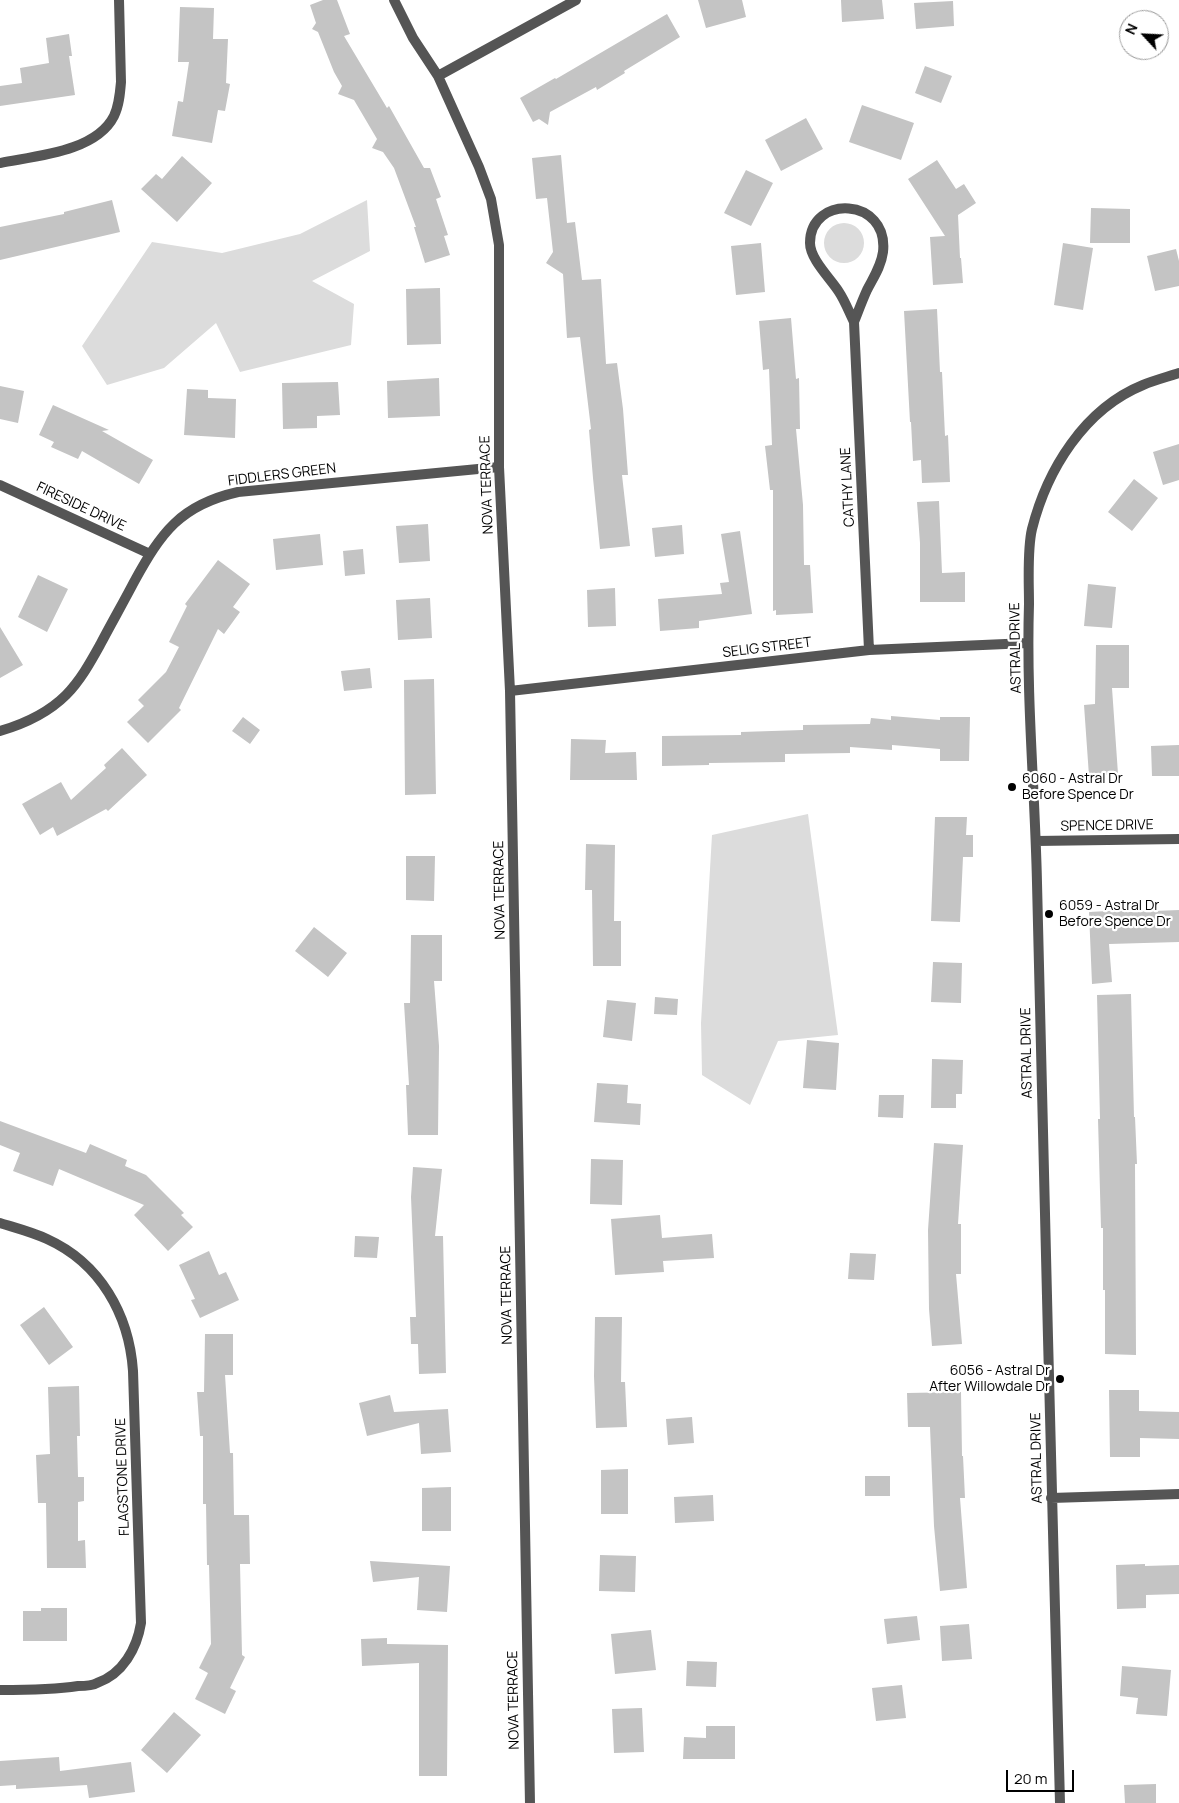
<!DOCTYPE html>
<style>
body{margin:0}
#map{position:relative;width:1179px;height:1803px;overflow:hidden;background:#fff;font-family:Manrope,sans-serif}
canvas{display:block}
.north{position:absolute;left:1119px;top:10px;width:50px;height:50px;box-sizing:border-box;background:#fff;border:1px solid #999;border-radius:50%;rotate:295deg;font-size:14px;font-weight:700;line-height:20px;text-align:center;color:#000}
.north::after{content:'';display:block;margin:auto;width:18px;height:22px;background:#000;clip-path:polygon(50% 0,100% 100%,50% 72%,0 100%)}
.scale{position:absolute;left:1006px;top:1770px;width:68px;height:22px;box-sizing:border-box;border:2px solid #000;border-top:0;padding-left:6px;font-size:15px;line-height:18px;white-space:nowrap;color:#000;-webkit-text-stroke:4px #fff;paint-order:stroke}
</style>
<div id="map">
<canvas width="1179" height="1803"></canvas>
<div class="north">N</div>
<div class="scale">20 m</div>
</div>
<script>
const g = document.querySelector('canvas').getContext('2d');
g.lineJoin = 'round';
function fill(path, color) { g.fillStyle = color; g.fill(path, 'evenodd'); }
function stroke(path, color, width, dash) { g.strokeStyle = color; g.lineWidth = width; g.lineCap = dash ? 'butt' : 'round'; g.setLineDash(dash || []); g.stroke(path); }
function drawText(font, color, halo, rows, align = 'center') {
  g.font = font + ' Manrope,sans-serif'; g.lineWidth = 4.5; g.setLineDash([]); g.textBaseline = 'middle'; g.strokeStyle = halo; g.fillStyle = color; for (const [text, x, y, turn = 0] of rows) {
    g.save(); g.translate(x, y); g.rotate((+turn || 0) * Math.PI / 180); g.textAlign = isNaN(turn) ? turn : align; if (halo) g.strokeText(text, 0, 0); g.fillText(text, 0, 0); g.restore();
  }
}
const green = new Path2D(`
 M367,200L370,251L312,281L354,304L351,345L240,372L216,323L164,368L107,385L82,346L152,242L222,253L300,234Z
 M824 243a20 20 0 1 1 40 0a20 20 0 1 1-40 0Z
 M808,814L838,1035L778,1041L750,1105L702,1075L701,1023L712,835Z`);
const building = new Path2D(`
 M323,0H337L350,34L344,36L387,108L389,106L424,168H430L441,197L436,199L448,235L444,236L450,255L425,263L414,227H416L394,168L383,152L372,148L377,139L354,100L338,94L342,86L334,72L318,32L312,29L316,23L310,5Z
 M698,0H742L746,17L706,28Z
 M841,0H882L884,19L842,22Z
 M953,1L954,26L916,29L914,3Z
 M180,7L214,8L213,39H228L226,83L230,84L225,111L218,110L212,143L172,136L178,101L183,102L189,62H178Z
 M667,14L680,37L624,71L625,73L597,90L596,87L550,112L548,125L539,119L533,122L520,98L555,78L556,79Z
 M69,34L72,56H69L75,95L0,106V86L22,83L20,68L49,63L46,38Z
 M925,66L952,76L941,103L915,93Z
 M862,105L914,123L901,160L849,142Z
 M806,118L823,149L781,171L765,140Z
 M561,155L567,223L575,222L582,280L601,279L606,364L617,363L623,409L628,475H622L630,546L600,549L593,478L589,430L591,429L580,337L567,338L563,274L546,263L553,252L547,198L536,199L532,158Z
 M182,156L212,183L177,222L141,189L156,174L162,179Z
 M937,160L956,189L964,184L976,203L958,215L960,258H961L963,283L933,285L930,237L945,236L908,179Z
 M746,170L773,183L751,226L724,213Z
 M112,200L120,232L0,260V227L64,214V212Z
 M1091,208L1130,209V243H1090Z
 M761,243L765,292L736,295L731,246Z
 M1063,243L1093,248L1083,310L1054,305Z
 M1176,249L1179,261V286L1155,291L1147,256Z
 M440,288L441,344L407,345L406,289Z
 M937,309L940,372H942L945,436L948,435L950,482L922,483L921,460L913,461L911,422H910L904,311Z
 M791,318L796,379L799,378L800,429H796L803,505L804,565H810L813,613L776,615V610L773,611V490H770L765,446L772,445L769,369L763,370L759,321Z
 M439,378L440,416L388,418L387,381Z
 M338,382L340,415L317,416V428L283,429L282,383Z
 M0,386L24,391L18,423L0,419Z
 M187,389L208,390V398L236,399L235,438L184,435Z
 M53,405L109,430L102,431L153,460L139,484L82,451L78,459L51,447L54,442L39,435Z
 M1179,444V480L1163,485L1153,452Z
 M1134,479L1158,498L1132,531L1108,512Z
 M939,501L942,573L965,572V602H920V543L917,502Z
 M428,524L430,561L399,563L396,526Z
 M682,525L684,554L655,557L652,528Z
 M740,531L752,614L699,621V628L660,631L658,599L722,594L720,583L729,582L721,534Z
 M320,534L323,565L276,570L273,539Z
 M363,549L365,574L345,576L343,551Z
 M218,560L250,584L233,607L240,612L224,634L218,629L179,708L181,710L148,743L127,722L144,706L138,700L166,672L179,647L169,642L187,606L185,604Z
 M38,575L68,589L47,632L18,617Z
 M1088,584L1116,587L1112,628L1084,626Z
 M615,588L616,626L588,627L587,590Z
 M430,598L432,638L398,640L396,600Z
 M0,627L23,665L0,678Z
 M1096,645H1129V688H1112L1118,774L1089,776L1084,705L1095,704Z
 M370,668L372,688L344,691L341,671Z
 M434,679L436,794L405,795L404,680Z
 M891,716L940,720V717H970L969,761H940V749L892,745V750L850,747V753L785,754V762L709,763V765L662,766V736L741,735V732L803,730V725L870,724L871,718L891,720Z
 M243,717L260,730L250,744L232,731Z
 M571,739L606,740L605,753L636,752L637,780H570Z
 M1179,745V776H1152L1151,746Z
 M122,748L147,775L108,811L106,809L57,836L53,827L40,835L22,804L61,782L71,800L106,768L104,765Z
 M935,817H967L966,835H973V857H963L960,922L931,921Z
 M586,844L615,845L614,921H621V966H593L592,890H585Z
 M406,856H435L434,901L406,900Z
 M1127,910L1128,912L1179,910V942L1109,944L1112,982L1092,984L1089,912Z
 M314,927L347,953L328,977L295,951Z
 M411,935H442V981H434L439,1046L438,1135H408L406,1085H409L404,1003H410Z
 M933,962L962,963L961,1003L931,1002Z
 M1131,994L1134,1117H1135L1137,1164H1135L1136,1355L1105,1354V1290H1103V1228H1101L1098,1119H1100L1097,995Z
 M655,997L678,999L677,1015L654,1014Z
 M607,1000L636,1003L632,1041L603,1037Z
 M807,1040L839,1043L836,1090L803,1088Z
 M932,1059L963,1060L962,1094H956V1108H931Z
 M597,1083L628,1085L627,1103L641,1104L640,1125L594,1122Z
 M879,1095H904L903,1118L878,1117Z
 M0,1121L86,1153L90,1144L127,1160L125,1166L146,1175L184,1213L181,1215L193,1227L168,1251L134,1215L144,1205L59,1169L53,1186L13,1171L20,1153L0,1145Z
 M934,1143L963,1145L958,1224H961V1274H956L962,1344L932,1346L929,1309L928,1230Z
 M591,1159L623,1160L622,1205L590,1204Z
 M413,1167L442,1169L435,1236H443L446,1373L419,1374L418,1344H411L410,1317H416L411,1197Z
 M660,1215L662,1238L712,1234L714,1258L663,1261L664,1272L615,1275L611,1219Z
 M355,1236L379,1237L377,1258L354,1257Z
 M209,1251L219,1275L226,1272L239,1300L200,1318L191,1300L195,1299L179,1265Z
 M850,1253L876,1254L874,1280L848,1279Z
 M44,1307L73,1347L49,1365L20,1325Z
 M595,1317H622L621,1382H625L627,1427L596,1428L594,1376Z
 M205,1334H233V1375H225L230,1453H233L234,1515H249L250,1564H240L242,1655L245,1657L230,1688L236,1691L225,1714L195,1699L208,1673L199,1668L211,1644L209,1565H207L206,1504H203V1436H200L197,1392H204Z
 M79,1386L80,1436H77L78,1477H84V1501L78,1502V1541L85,1540L86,1568H47L46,1503H38L36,1455L50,1454L48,1387Z
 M1109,1390H1139V1411L1179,1412V1439L1140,1438V1457H1110Z
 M961,1392L962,1456H963L965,1498H960L967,1588L940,1591L934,1526L930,1427H908L907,1393Z
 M390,1395L394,1412L448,1409L451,1452L421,1454L419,1423L367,1436L359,1403Z
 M692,1417L694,1443L668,1445L666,1419Z
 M628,1469V1514H601V1470Z
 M865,1476H890V1496H865Z
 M451,1487V1531H422V1488Z
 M713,1495L714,1521L675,1523L674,1497Z
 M600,1555L636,1556L635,1592L599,1591Z
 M370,1561L450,1566L447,1612L417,1610L419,1577L373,1582Z
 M1145,1564V1566L1179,1565V1594L1146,1595V1608L1117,1609L1116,1565Z
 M41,1608H67V1641H23V1611H41Z
 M917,1616L920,1640L887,1644L884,1619Z
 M969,1624L972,1659L942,1661L940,1626Z
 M651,1630L656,1670L615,1674L611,1634Z
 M387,1638V1644L448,1645L447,1776H419V1663L362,1666L361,1639Z
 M687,1661L717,1662L716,1687L686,1686Z
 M1122,1666L1171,1670L1167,1716L1136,1714L1138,1698L1120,1696Z
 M902,1685L906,1718L876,1721L872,1688Z
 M642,1708L644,1752L614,1753L612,1709Z
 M174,1712L201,1735L167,1773L141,1750Z
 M706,1726H735V1759H683L684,1737L706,1738Z
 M59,1757L60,1771L131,1762L135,1792L89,1798L87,1785L16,1789V1785L0,1786V1761Z
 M1156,1784V1803H1125L1124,1785Z`);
const street = new Path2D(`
 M394,0L413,38L438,76L479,167L491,199L499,245V467L510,691L530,1803
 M438,76L576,0
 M0,163C35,156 96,152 114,116C119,106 120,94 121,82L119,0
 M854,322C849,312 845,301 839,292C830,278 810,259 810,243C810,194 889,197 883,252C881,267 873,278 867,290C862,301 858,312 854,322L869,650
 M0,485L150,554
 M510,691L869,650L1028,643
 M0,731C24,724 47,714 66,695C80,681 90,663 100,645C111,624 123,603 134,582C161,533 180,505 238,492L499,467
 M1036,841L1179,839
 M0,1223C16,1228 32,1232 47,1239C100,1263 129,1314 133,1371L141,1623C137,1648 123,1674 97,1683C92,1686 84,1686 78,1686C52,1690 26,1690 0,1690
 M1051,1498L1179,1494
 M1060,1803C1051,1496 1045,1190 1037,883C1035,790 1026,697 1029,604C1029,582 1027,550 1032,529C1047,470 1084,409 1143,385C1155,380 1167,377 1179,373`);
const markers = [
 [1012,787,5,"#000"],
 [1049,914,5,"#000"],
 [1060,1379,5,"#000"]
];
const streetNames = [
 ["FIDDLERS GREEN",282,475,-7],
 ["NOVA TERRACE",487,485,-92],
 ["CATHY LANE",848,487,-93],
 ["FIRESIDE DRIVE",81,507,25],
 ["SELIG STREET",767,648,-7],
 ["ASTRAL DRIVE",1016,648,-91],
 ["SPENCE DRIVE",1107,826,-1],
 ["NOVA TERRACE",500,890,-91],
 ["ASTRAL DRIVE",1027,1053,-91],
 ["NOVA TERRACE",507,1295,-91],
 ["ASTRAL DRIVE",1037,1458,-91],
 ["FLAGSTONE DRIVE",123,1477,-92],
 ["NOVA TERRACE",514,1700,-91]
];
const poiNames = [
 ["6060 - Astral Dr",1022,779],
 ["Before Spence Dr",1022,795],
 ["6059 - Astral Dr",1059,906],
 ["Before Spence Dr",1059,922],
 ["6056 - Astral Dr",1050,1371,"right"],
 ["After Willowdale Dr",1050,1387,"right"]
];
fill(green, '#dcdcdc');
fill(building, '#c4c4c4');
stroke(street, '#555', 10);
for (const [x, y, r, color] of markers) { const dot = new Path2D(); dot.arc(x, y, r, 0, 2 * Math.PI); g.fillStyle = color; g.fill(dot); stroke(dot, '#fff', 2); }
drawText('14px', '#000', '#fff', streetNames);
drawText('14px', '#000', '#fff', poiNames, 'left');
</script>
